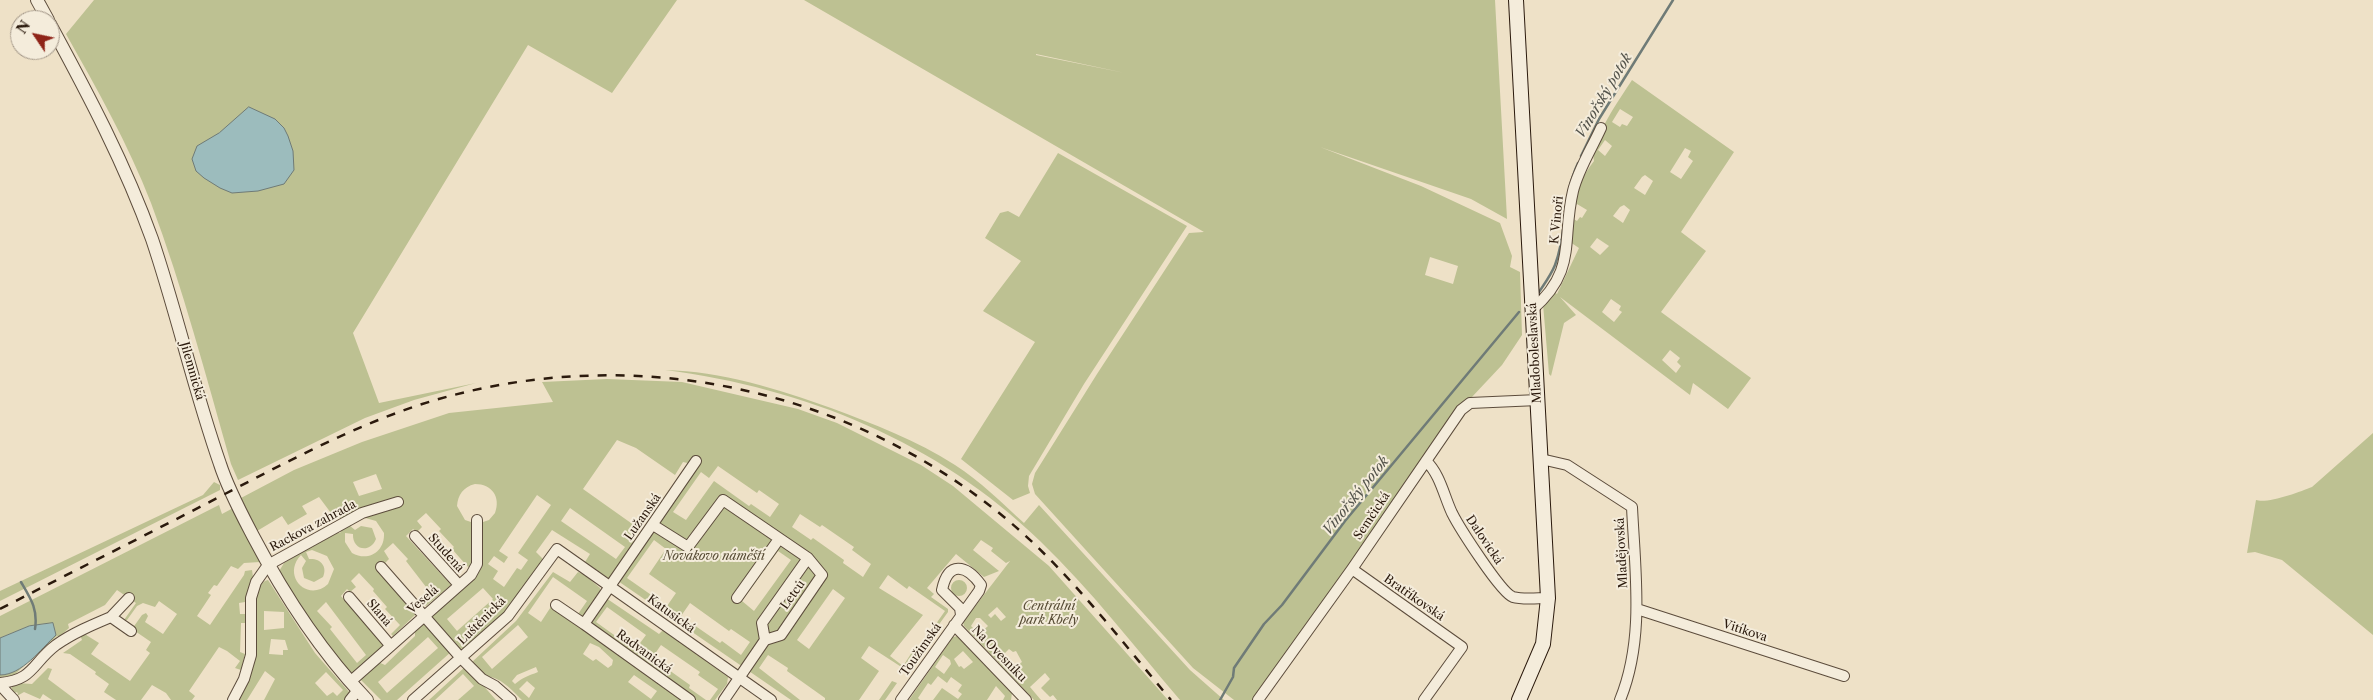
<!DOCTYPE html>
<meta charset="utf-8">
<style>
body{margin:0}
#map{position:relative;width:2373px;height:700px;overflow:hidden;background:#eee1c7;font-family:"Libre Caslon Text",serif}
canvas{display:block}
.north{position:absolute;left:10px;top:10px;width:50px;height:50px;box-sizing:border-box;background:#f4ecdb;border:1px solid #a49889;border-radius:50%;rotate:304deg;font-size:14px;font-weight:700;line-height:20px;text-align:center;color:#2b1a0d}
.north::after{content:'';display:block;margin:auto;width:18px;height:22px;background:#8f2418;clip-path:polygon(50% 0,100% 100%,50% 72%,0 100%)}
</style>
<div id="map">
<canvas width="2373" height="700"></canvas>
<div class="north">N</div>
</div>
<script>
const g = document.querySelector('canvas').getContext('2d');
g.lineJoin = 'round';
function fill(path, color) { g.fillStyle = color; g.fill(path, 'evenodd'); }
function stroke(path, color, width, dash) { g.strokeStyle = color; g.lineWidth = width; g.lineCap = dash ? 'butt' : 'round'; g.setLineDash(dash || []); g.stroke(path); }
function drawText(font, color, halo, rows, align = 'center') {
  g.font = font + ' "Libre Caslon Text",serif'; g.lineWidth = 4; g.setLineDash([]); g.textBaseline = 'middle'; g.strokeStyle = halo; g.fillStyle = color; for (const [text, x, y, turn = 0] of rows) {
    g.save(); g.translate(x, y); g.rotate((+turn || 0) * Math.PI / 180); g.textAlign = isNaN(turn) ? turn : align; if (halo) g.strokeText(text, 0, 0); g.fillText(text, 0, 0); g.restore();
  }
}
const green = new Path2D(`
 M94,0H677L612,93L528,45L353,333L379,403L476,383L414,400L365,418L238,480L231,464C206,376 183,288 151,203C128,144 97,89 66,34Z
 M804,0H1495L1507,219L1471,199L1320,147L1421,186L1500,223L1512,256L1510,267L1520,272L1522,335L1502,365L1471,398L1254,700H1234L1193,668L1035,494L1032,484L1035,473L1097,374L1189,233L1204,232ZM1036,55V54L1125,73ZM1430,257L1458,266L1453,284L1425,275Z
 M1632,80L1734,152L1681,232L1706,251L1661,312L1751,378L1728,409L1693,383L1690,395L1560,297L1576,315L1564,323L1551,376L1549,374L1543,304L1554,292L1557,294L1579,248L1570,242C1573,209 1572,189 1594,161C1589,142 1621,97 1632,80ZM1620,109L1633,117L1627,126L1622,124L1620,127L1612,122ZM1605,140L1612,146L1605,156L1598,150ZM1685,148L1691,151L1688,157L1693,161L1681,179L1670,172ZM1645,175L1653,181L1645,195L1634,188L1642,177ZM1577,204L1587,210L1582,218L1580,217L1577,221L1572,218L1573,210ZM1624,205L1630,210L1623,223L1613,216L1620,207ZM1597,238L1609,246L1600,255L1590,247ZM1611,299L1621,306L1619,310L1622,312L1614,322L1602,312ZM1670,350L1680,358L1677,362L1681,366L1676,373L1662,360Z
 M1058,153L1187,226L1084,384L1029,476L1028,486L1030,493L1013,500L961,459L1035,342L983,311L1021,261L985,238L1000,213L1008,211L1019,217Z
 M665,370C721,371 778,389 831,408C874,424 916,440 955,465C980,481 1002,503 1024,523L1039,505L1190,670L1224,700H1180C1134,646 1091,590 1040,541C938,442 805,388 665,370Z
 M607,379L682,382L798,409L837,423L921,465L953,486L1049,566L1168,700H1057L1053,695L1050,697L1041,688L1050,679L1045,673L1030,687L1041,700H1034L964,626L963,622L1010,561L1006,563L991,551L993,548L981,540L973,550L999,571L984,577L956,554L927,588L934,594L931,597L948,609V612L906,670L869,646L861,658L879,671L859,700H825V698L787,671L788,668L768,655L759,668L800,700H791L618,581L692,464L683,462L675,475L636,448L617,440L583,489L638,528L630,539L636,543L610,579L585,562L590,554L552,530L536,552L543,559L541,564L513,605L466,648L460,649L433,618V611L476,572L467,566L452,549L454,547L439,531L441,529L426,513L417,521L422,527L417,532L413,529L406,536L451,585L426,606L424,604L433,596L406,561L408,559L393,543L384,551L389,559L378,570L416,614L393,636L391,634L400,625L385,609L387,607L373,591L374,589L359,573L351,581L356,587L350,592L347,589L341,596L384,645L350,675L321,639L278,573L284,563L332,533H340L347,522L331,513L319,497L302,506L307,514L288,525L282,516L257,531L241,498L294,470L362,442L449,413L553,402L542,382ZM718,466L757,493L759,490L779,504L770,517L751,504L749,506L714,481L686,520L673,512L701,472L709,478ZM376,474L382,489L359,496L353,482ZM475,484C492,484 501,497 495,513L489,520L480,523L479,515H475L474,523L465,520L457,506C458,495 463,487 475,484ZM537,495L551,505L518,553L528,560L521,570L517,568L504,587L493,579L498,571L488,564L494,556L504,563L508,557L499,551ZM570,508L625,547L616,559L561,521ZM800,514L820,527L822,525L854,547L852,550L871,564L863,577L843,563L844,560L813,538L811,540L792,527ZM362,517L376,521L384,533C385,552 368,562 352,553L345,542V533L353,534C352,550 370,554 376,539L372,528L361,526L355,530L349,525ZM654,540L666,549L649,574L676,593L667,606L627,578ZM312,550L327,556L334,569L328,584C308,603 281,576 301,555L306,561L302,568L304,578L314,582L323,577C328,566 320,558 309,559L306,552ZM778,551L791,560L754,611L742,601ZM888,575L907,589L909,586L945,611L919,648L916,646L903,666L890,656L923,615L879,588ZM483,588L493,599L457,631L447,619ZM833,589L845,598L809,649L797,640ZM326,602L366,655L357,663L330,629L332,627L317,611ZM690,603L729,631L731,629L750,642L741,655L722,641L720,643L681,616ZM997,607L1006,617L1001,621L995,614L991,618L988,615ZM976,618H980L988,626L979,634L971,626ZM1009,649L1013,652L1016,651L1022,662L1012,669L1004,664L1006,662L1001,657Z
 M2373,433V635L2282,560L2255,552L2247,553L2256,500C2267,504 2300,492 2312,487Z
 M214,482L220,485V490L0,601V591L203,495Z
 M219,505L222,514L235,507L260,562L244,563L238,569L231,566L217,586L214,585L208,593L211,595L197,616L210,625L244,575L245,571L252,570L253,577L245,602L239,603L240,614H246V623H241L240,652L245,654L241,670L235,668L240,661L227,651L219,647L189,691L195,696L192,700H171L166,693L152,685L141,700H116L104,692L109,684L95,674L96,672L70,654L63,653L82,640L80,635L83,633L99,643L91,654L130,681L150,653L146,650L151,642L132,629L142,615L146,613L148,616L145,622L163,634L177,614L159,601L155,607L143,603L137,606L127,620H124L136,603L117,590L105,605L68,624L69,628L60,636H57L13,676L0,677V675C22,675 41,649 56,635L53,623L29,626L0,638V616Z
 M553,572L570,582L578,572L585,575L600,588V594L659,634L663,630L728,677L727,684L715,700H710L718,689L698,675L700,672L661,645L652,658L690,685L689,688L706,700H522C512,690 499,675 483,676L471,663L516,621ZM553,577L587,601L578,614L556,599L541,622L528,613ZM607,607L646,635L635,650L596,622ZM518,625L528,637L492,669L482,657ZM590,643L599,647L613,660L612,665L608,668L596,659L593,661L583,654ZM536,667L538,672C528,676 523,677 515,684L512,681L517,675ZM634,675L657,691L651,699L628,682ZM527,681L535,688L529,698L519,689Z
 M951 588a8 8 0 1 1 16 0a8 8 0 1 1-16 0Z
 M268,580L315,653L350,693L345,700H264L275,679L265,671L247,700H238C246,687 252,671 255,656C258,640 248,584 268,580ZM264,611L284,612V628L264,630ZM271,639L285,640L288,650H283V655L269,654ZM326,672L343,690L337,696L333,692L327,696L315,683Z
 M422,622L427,624L452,651L397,700H381L359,678L378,662L385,665L415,636V627ZM428,637L438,648L387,693L378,682Z
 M957,636L1012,693L1011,700H1003L1005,696L996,686L987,700H933L942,688L958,699L962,694L958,691L962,685L951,677L947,683L938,676L931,685L928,683L918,698L920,700H909L953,637ZM963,651L973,662L964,669L961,666L959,667L954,659ZM943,655L950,660L951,664L944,674L935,667Z
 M466,666L496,700H458L474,686L463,674L435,700H429Z
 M48,668L52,669L48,679L76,700H52L43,694L40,699L24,692L17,696L18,693L16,692L14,695L11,693L12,686L18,683L32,684Z
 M892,681L897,683L885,700H879Z`);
const water = new Path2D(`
 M249,107L275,119L284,128L288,136L293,151L294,170L284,184L258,191L232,193L220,188L204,178L196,171L192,159L197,146L219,133Z
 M53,623L56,635C41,649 22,675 0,675V638L29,626Z`);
const stream = new Path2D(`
 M1581,156L1599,119L1673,0
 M1539,292C1545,283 1551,275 1555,265C1568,231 1561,200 1578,163
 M21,582C31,599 38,609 35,629
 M1220,700L1233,677L1234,668L1264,624L1282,605L1345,521L1519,312`);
const minor = new Path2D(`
 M1532,310C1578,270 1561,241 1573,191C1578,170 1592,148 1601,128
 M1541,459L1567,465L1632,507C1635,572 1645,639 1620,700
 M1426,461C1440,474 1444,496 1452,513C1459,527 1501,593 1513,597C1523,600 1538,598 1548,598
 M653,525L688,547L723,500L808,558L822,575L781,635L765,640L724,700
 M415,536L459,585
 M381,567L461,658L482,679L495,686L511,700
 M1352,569L1462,647L1424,700
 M349,597L390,645
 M737,598L779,539
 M556,605L584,624
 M1637,609L1844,676
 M111,617L129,598
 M954,625L1026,700
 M765,640L762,623L808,558
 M350,682L471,575L477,564V520
 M0,683C34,680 32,663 56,645C73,633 92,625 111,617L131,631
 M0,685L14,700
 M233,700L244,679L251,655V598L256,582L268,565L362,513L398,502
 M350,700L358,690
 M413,700L508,616L557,549L771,700
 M690,700L584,624L696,461
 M901,700L979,591L981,585C966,564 948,561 942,590L960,608L961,615
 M1258,700L1352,569L1461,410L1470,403L1538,400`);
const tertiary = new Path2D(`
 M37,0L48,20
 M50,24C88,94 125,164 152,239C177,313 194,390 220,464C228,489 241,513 253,536C284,595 321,652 367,700`);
const secondary = new Path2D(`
 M1516,0L1548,598L1543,644L1519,700`);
const rail = new Path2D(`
 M0,609C74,571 148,534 221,496C285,463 348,429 416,406C618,340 840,382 1004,517C1068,570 1118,637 1171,700`);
const streetNames = [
 ["K Vinoři",1557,220,-84],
 ["Mladoboleslavská",1535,353,-93],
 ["Jilemnická",192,371,74],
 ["Semčická",1372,516,-56],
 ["Lužanská",643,517,-55],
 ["Rackova zahrada",313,526,-28],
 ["Dalovická",1484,540,56],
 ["Studená",446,553,48],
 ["Mladějovská",1622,553,-93],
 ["Letců",793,595,-55],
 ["Bratříkovská",1414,598,35],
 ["Veselá",423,600,-41],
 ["Slaná",379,613,49],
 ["Katusická",671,614,36],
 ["Luštěnická",482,621,-45],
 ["Vitíkova",1745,631,18],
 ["Toužimská",921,650,-55],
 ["Radvanická",644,652,36],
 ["Na Ovesníku",999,654,46]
];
const parkNames = [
 ["Novákovo náměstí",714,557],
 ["Centrální",1049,607],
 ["park Kbely",1049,621]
];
const waterNames = [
 ["Vinořský potok",1604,96,-59],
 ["Vinořský potok",1356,496,-51]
];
fill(green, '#bdc192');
fill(water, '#9cbcbd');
stroke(water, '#6f7b77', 1);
stroke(stream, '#6f7b77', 2.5);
stroke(minor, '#5c4c3c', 12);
stroke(tertiary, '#5c4c3c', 14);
stroke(secondary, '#2b1a0d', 16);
stroke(minor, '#f4ecdb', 10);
stroke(tertiary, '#f4ecdb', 12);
stroke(secondary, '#f4ecdb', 14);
stroke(rail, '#2b1a0d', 2.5, [9, 9]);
drawText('12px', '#2b1a0d', '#f4ecdb', streetNames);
drawText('italic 12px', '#574c35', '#f4ecdb', parkNames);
drawText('italic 14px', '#53534b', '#f4ecdb', waterNames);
</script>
